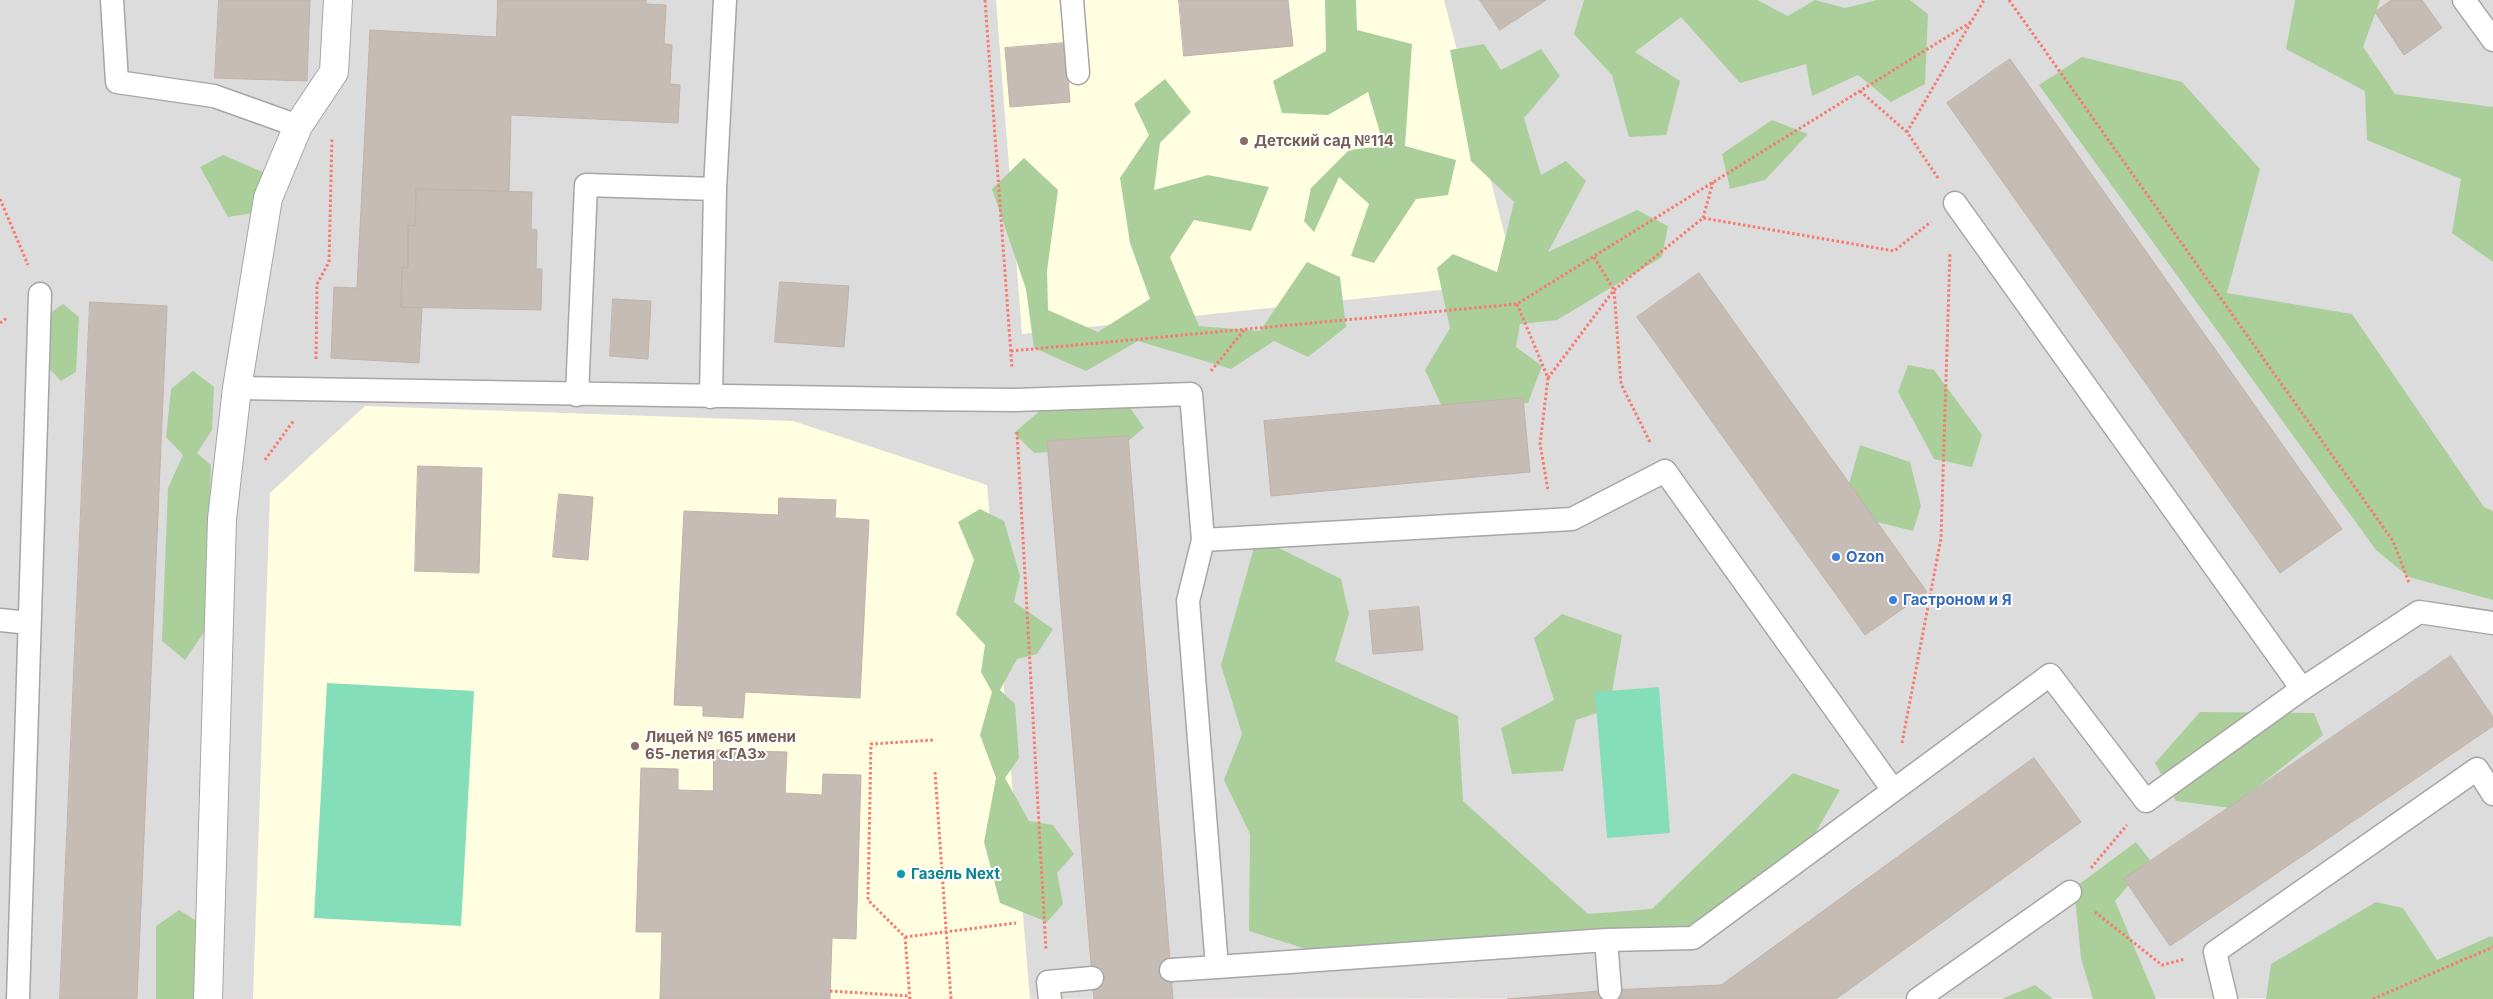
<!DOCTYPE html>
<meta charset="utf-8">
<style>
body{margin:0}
canvas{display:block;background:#f0ece6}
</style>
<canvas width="2493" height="999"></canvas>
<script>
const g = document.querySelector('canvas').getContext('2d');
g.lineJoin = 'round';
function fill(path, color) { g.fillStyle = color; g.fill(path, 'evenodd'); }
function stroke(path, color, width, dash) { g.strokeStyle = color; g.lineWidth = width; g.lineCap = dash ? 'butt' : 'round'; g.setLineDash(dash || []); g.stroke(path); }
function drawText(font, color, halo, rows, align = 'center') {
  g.font = font + ' Inter,sans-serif'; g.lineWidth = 4; g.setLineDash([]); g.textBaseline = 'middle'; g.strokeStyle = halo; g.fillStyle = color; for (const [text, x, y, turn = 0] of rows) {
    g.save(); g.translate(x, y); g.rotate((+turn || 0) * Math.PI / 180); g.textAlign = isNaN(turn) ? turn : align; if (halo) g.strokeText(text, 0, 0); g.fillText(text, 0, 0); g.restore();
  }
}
const residential = new Path2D(`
 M0,0H2493V998L0,999Z`);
const education = new Path2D(`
 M996,0H1444L1517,282L1022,334Z
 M365,406L793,421L987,485L1030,999H253L270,493Z`);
const forest = new Path2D(`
 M1325,0H1356L1357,30L1412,44L1405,146L1456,160L1448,195L1416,199L1374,263L1351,256L1369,204L1339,177L1314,232L1304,221L1311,188L1349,150L1384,146L1368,92L1328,115L1282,113L1273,81L1326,51Z
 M1584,0H1757L1788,16L1815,0L1845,8L1877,0H1910L1928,14L1925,84L1891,102L1858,75L1812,96L1806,64L1740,83L1681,17L1635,52L1680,81L1666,135L1629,137L1612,75L1574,34Z
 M2295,0H2380L2363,47L2395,94L2493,107V262L2452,233L2461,179L2367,140L2365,91L2286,49Z
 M1484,44L1501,70L1541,49L1560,76L1524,118L1541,175L1566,161L1586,181L1548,252L1637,210L1668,226L1662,257L1557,320L1520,324L1516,347L1542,366L1528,403L1444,411L1425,370L1450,328L1437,268L1453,254L1497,272L1514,202L1471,161L1450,50Z
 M2082,57L2182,82L2260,169L2227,293L2352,314L2484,507L2493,511V600L2409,577L2376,550L2039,85Z
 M1165,79L1191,112L1160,143L1154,190L1208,175L1269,187L1251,231L1194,220L1170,257L1199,326L1260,331L1307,262L1340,277L1346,327L1308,357L1274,341L1231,369L1138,341L1086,371L1034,348L1026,289L992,189L1024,158L1058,190L1047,271L1048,310L1098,332L1150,299L1130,243L1120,178L1149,135L1134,104Z
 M1772,120L1808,134L1765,180L1730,189L1722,154Z
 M223,155L265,173L260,212L228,217L200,167Z
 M63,304L79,317L76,372L61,381L43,362L46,316Z
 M1908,365L1934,370L1982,435L1972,467L1934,459L1898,392Z
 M193,371L214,387L212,430L197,453L211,465L207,628L185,660L162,641L168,488L183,455L166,437L171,389Z
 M1129,406L1144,428L1122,446L1034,453L1014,433L1041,410Z
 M1860,445L1910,462L1921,506L1913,531L1877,522L1849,484Z
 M980,509L1004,521L1020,576L1014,602L1053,629L1037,654L1017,659L1000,690L1015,704L1019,758L1005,778L1029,821L1053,825L1074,854L1057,873L1063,904L1047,922L1000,903L984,842L996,778L980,735L992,692L981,672L985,645L956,614L974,560L958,522Z
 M1257,537L1341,579L1349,614L1335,661L1458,716L1463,801L1588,914L1652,909L1793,773L1840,790L1805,851L1677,933L1341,960L1249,931L1250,834L1224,780L1242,734L1221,665Z
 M1562,614L1622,635L1609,709L1576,720L1563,771L1512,774L1501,728L1554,700L1534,638Z
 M2200,712L2314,713L2323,735L2231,808L2176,801L2155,763Z
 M2136,842L2150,860L2115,901L2156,999H2093L2081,958L2074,888Z
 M2376,902L2403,908L2437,960L2491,936L2493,938V999H2266L2271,964Z
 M179,910L201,924L202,999H156V926Z
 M2035,985L2053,999H2002Z`);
const pitch = new Path2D(`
 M327,683L474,691L461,926L314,918Z
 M1659,687L1670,833L1607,838L1595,692Z`);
const building = new Path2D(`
 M219,0H310L307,81L215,78Z
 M498,0H646V4L666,5L664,44L672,45L670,84L680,85L678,123L511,115L509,191L416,189L415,226L408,225V268L402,267L401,307L422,308L419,363L331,358L334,287L357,288L370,30L496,37Z
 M1179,0H1288L1293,46L1184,56Z
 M1480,0H1546L1500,30Z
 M2392,0H2422L2442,28L2404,55L2375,12Z
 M1065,43L1070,102L1010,107L1005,48Z
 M2010,59L2342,529L2280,573L1947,103Z
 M416,189L532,192L531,229L537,230L536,269H542L541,310L401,307L402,267L408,268V225L415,226Z
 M1699,273L1927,592L1865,635L1637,317Z
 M780,282L849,286L844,347L775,342Z
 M613,299L651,301L648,359L610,356Z
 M90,302L167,306L137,999H60Z
 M1523,398L1530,472L1271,496L1264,421Z
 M1128,436L1173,999H1094L1047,441Z
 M418,466L482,468L479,573L415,571Z
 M559,494L593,497L588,560L553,557Z
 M779,498L836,500L835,518L869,520L860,698L745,692L743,718L703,716V706L674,705L684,511L778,515Z
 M1419,607L1423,650L1373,654L1369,611Z
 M2451,656L2493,717V726L2170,946L2124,879Z
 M714,750L787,752L785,793L822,795L823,774L861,775L856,939L832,938L830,999H660L662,932H636L641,768L678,769V790L713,791Z
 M2034,758L2081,822L1836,999H1507L1610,990L1721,985Z`);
const path = new Path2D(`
 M985,0L1012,368
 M2009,0L2393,541L2409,583
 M1860,91L1907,132
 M1938,178L1907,132L1984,0
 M0,199L28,265
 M1703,218L1713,182
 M1594,257L1614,290L1621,384L1651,444
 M1517,304L1548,378L1540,444L1548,490
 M0,323L7,318
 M1011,351L1517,304L1971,22
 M316,359L317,284L329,262L332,138
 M1211,371L1244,330
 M1548,378L1614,290L1703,218L1894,251L1931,222
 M1017,432L1046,950
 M265,460L294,420
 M1902,743L1941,538L1950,253
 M935,772L951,999
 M2091,868L2127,825
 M2095,912L2162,965L2185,959
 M905,937L1016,923
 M830,991L910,996
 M910,999L905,937L868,900L871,744L933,740
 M2373,999L2493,947`);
const lane = new Path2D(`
 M112,0L117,82L214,96L298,126
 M1072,0L1078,73
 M2464,0L2493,40
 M1955,203L2302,689
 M237,388L910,399L1015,400L1191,394L1203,540L1188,601L1217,967L1606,940L1693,938L2050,675L2146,801L2302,689L2419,612L2493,623
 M577,395L586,185L715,189
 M711,397L715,189L725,0
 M1203,540L1572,519L1665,471L1893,790
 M0,620L29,623
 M1606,940L1610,990
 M1171,970L1217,967
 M18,999L40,294
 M1050,999L1048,982L1092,978
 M1918,999L2070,892
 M2226,999L2215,952L2477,769L2493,794`);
const street = new Path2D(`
 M208,999L222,519L237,388L268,198L298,126L334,72L338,0`);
const markers = [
 [1244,141,5,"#8d6e63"],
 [1836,557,5,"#3f7fe0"],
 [1893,600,5,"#3f7fe0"],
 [635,746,5,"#8d6e63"],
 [901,874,5,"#0f9aa8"]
];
const educationNames = [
 ["Детский сад №114",1254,141],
 ["Лицей № 165 имени",645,737],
 ["65-летия «ГАЗ»",645,754]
];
const shopNames = [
 ["Ozon",1846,557],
 ["Гастроном и Я",1903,600]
];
const cultureNames = [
 ["Газель Next",911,874]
];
fill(residential, '#dddcdc');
fill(education, '#fffee0');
fill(forest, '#abcf9b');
fill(pitch, '#85deba');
fill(building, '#c5bcb5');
stroke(building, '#c2b3a8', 1);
stroke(lane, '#a6a6a6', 25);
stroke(street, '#a6a6a6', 30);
stroke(path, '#f87a6f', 3, [2.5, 2.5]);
stroke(lane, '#fff', 22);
stroke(street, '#fff', 28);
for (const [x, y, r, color] of markers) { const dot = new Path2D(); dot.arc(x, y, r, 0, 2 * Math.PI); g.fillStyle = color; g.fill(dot); stroke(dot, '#fff', 2); }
drawText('bold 15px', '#785e54', '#fff', educationNames, 'left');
drawText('bold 15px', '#366cbe', '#fff', shopNames, 'left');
drawText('bold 15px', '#0d838f', '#fff', cultureNames, 'left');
</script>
